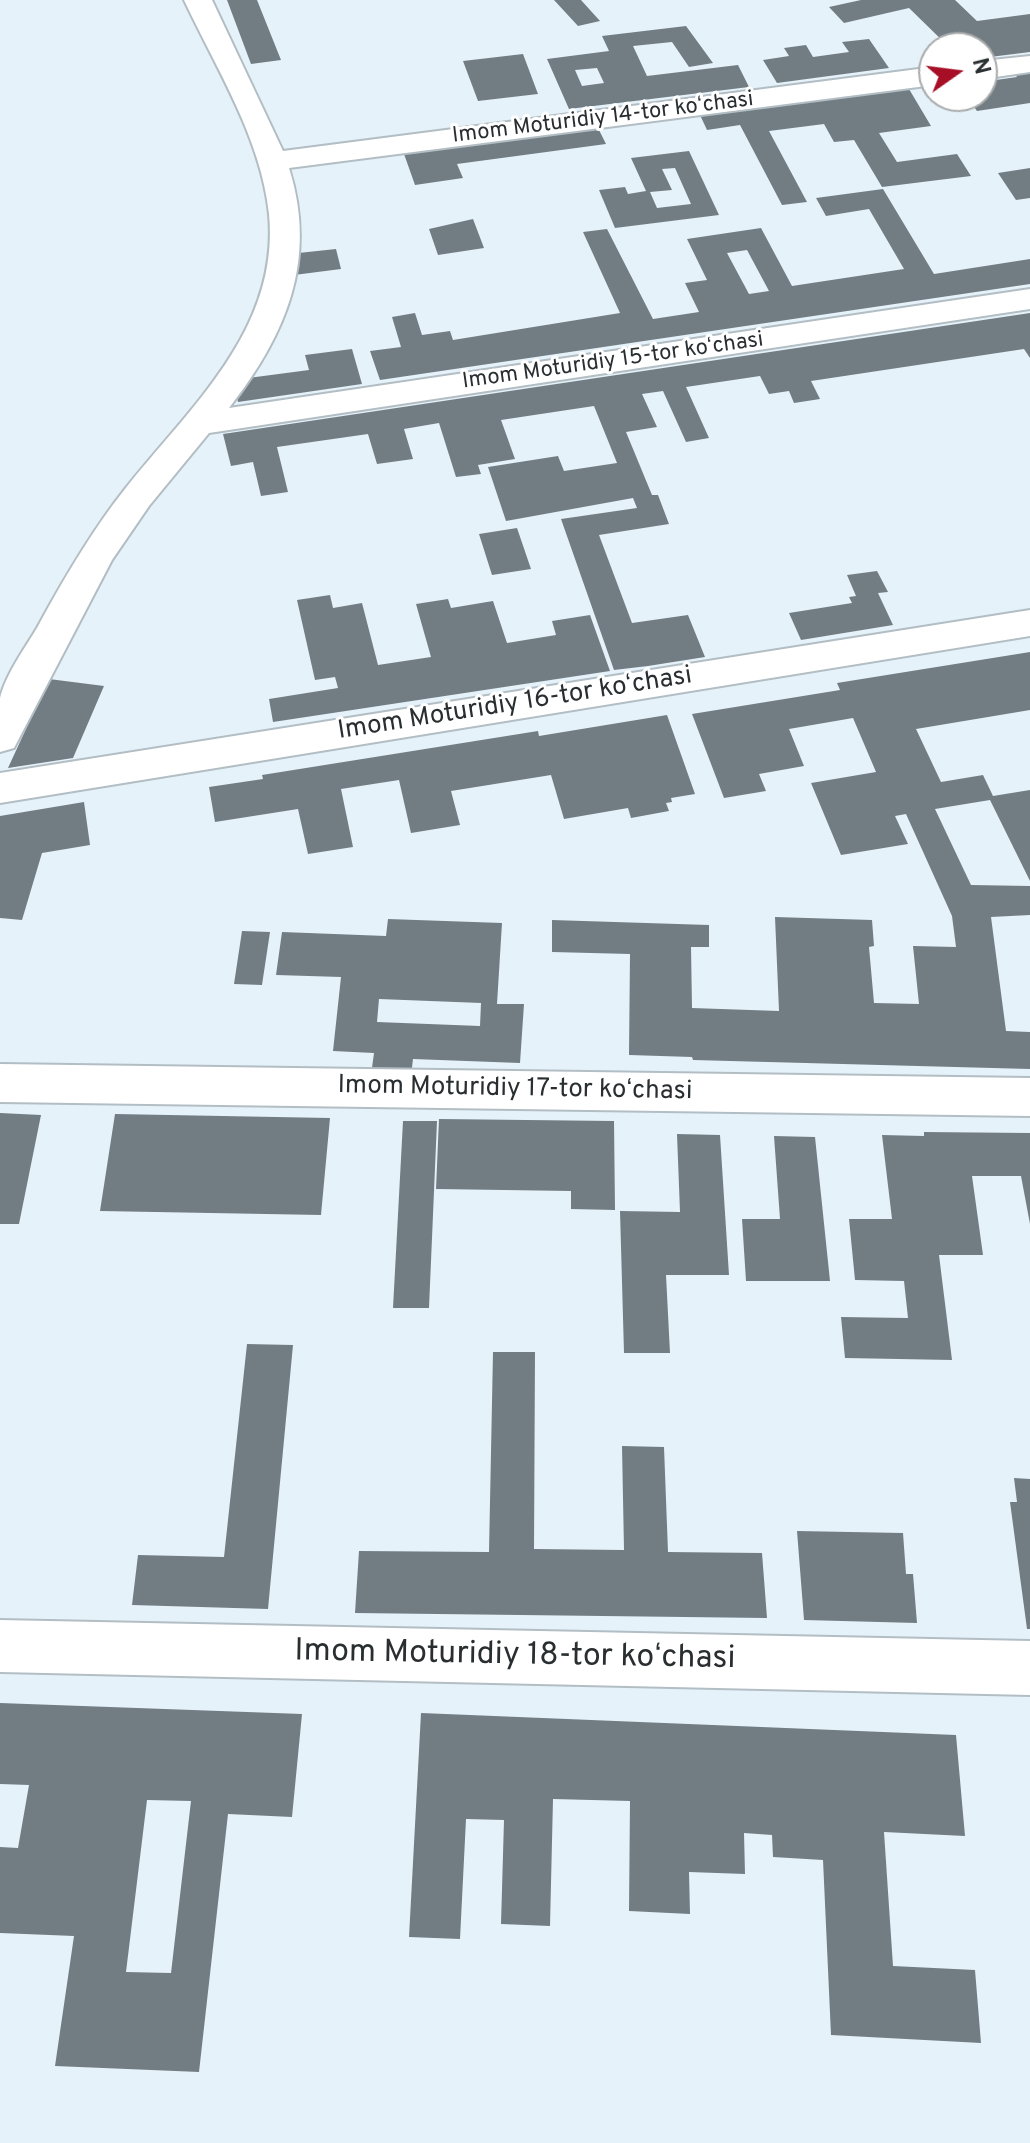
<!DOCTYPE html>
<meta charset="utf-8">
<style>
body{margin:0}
#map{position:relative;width:1030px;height:2143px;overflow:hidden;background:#e6f2f9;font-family:Overpass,sans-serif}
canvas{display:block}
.north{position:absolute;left:918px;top:32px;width:80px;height:80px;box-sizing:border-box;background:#fff;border:2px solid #a9abac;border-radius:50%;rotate:76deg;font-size:22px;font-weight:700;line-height:32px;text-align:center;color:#292e30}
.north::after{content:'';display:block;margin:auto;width:28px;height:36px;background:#a70f27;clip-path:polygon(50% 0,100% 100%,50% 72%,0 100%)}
</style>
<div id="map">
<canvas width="1030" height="2143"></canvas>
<div class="north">N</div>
</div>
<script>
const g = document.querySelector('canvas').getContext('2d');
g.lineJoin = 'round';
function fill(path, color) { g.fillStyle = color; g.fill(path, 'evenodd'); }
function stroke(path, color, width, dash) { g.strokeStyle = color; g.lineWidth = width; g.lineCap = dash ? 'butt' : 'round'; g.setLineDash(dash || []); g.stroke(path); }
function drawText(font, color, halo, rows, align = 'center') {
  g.font = font + ' Overpass,sans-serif'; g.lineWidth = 6; g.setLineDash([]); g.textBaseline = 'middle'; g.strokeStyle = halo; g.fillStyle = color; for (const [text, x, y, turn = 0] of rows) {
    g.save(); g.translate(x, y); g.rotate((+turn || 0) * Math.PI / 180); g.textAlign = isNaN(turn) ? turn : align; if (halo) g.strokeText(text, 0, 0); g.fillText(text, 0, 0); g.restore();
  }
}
const building = new Path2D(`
 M227,0H257L281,60L251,64Z
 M554,0H581L600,21L578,26Z
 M861,0H955L977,21L1030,14V52L982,58V48H950L909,8L844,23L829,7Z
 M686,26L713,63L689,67L672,42L633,46L647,76L738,65L749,87L569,109L547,59L609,51L602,36ZM597,68L604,83L582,86L575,70Z
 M869,39L889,68L777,83L763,60L789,56L784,48L806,45L813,57L849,52L842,42Z
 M523,54L538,94L478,101L463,61Z
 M1030,71V103L977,111L966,96H982V82L1017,77L1014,73Z
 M909,89L931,126L879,133L897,162L957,154L971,176L882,187L854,140L834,142L824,124L769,131L807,202L782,205L740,125L707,130L700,115Z
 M598,128L606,144L457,164L463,178L415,185L404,154Z
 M689,151L719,215L615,228L599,190L625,187L628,194L646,191L631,158ZM675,168L691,204L657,208L650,192L672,190L662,169Z
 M1030,168V198L1016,200L998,173Z
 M883,189L934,274L1030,259V284L380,380L370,351L401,347L392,317L415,313L422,335L450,331L453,340L620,313L583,232L607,229L653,319L699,312L685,283L707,280L687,239L761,228L792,286L904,269L869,209L826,216L816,198ZM747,250L769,291L749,294L727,253Z
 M473,219L484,248L438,255L429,229Z
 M336,249L341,269L294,275L289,254Z
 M1030,313V358L1024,349L811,381L820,399L794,403L789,391L769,394L760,376L686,387L709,438L686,442L663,391L642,394L657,427L626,432L652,495H658L669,524L599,535L632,623L688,615L705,657L648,666L614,670L561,519L637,508L633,498L506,521L488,467L558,456L564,471L617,463L594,406L501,420L515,459L478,465L481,474L456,477L439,423L404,429L413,459L377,464L368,434L277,447L288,492L261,496L253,462L231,466L223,434Z
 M352,349L362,384L238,402L233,380L309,370L305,355Z
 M517,528L531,569L492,575L479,534Z
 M877,571L888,592L878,593L893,625L801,640L789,613L852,603L849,597L856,596L847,575Z
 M330,595L333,608L362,603L378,665L431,657L416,604L448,599L451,608L493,601L507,643L556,635L552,621L590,615L610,671L273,722L269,699L338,688L335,677L315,680L297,600Z
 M1030,652V710L916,729L941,782L983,775L993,796L1030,790V881L990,800L935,809L971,885L1030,886V915L991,917L1006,1031L1030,1032V1069L693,1060L692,1057L629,1055L630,954L552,952V920L709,925V947H691L692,1008L779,1011L775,917L872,920L874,946L869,947L874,1003L919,1004L913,946L956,947L952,916L906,814L895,816L908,844L841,855L811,783L876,772L853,718L789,729L804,766L759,774L766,791L724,798L692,714L840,690L837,683Z
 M49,679L104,686L73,758L8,768Z
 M667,715L695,794L671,798L672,802L666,803L669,811L631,818L628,808L564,819L551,775L451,791L460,825L411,833L399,780L341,789L353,847L308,854L298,809L215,822L209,787L263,779L262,775L538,731L539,736Z
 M84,802L90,845L42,853L22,920L0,918V816Z
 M388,919L502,923L497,1004H524L520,1063L413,1059L411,1076L371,1075L374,1053L333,1051L341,977L276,975L282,932L386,936ZM379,999L481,1003L480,1026L377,1022Z
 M242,931L270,932L262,985L234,984Z
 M0,1113L41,1115L19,1224H0Z
 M115,1114L330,1118L321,1215L100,1211Z
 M439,1119L614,1121L615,1210L571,1209V1191L436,1189Z
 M403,1121H437L429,1308H393Z
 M924,1132L1030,1133V1224L1021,1176H972L983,1255H939L952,1360L845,1358L841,1317L908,1318L904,1281L855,1280L849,1219H892L882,1135L924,1136Z
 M677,1134L720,1135L729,1275H666L670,1353H624L620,1211L680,1212Z
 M774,1136L815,1137L830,1281H746L742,1219H780Z
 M247,1344L293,1345L268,1609L132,1605L138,1555L224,1557Z
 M493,1352H535L534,1549L624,1550L622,1446L664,1447L668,1552L762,1553L767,1618L355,1613L359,1551L489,1552Z
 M1014,1478L1030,1479V1629H1027L1010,1502H1017Z
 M797,1531L903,1533L906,1574H913L917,1623L804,1620Z
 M0,1703L302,1714L292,1817L228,1814L199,2072L55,2066L74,1936L0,1933V1847L18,1848L29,1785L0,1784ZM147,1800L191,1801L171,1973L126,1972Z
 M421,1713L956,1735L965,1836L884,1832L893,1966L975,1970L981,2043L831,2035L823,1860L773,1857L772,1835L744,1833L745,1874L689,1872L690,1914L629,1911L630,1801L553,1799L550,1926L501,1924L504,1820L466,1819L460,1939L409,1937Z`);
const street = new Path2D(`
 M184,0H212L283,151L934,67V85L289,168C318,260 286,335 229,408L1030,289V309L209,433L149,506L112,560L14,748L0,752C0,736 0,714 0,698C6,674 25,648 37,628C63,580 91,532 125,489C189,408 280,330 269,214C261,138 216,68 184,0Z
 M1030,56V72L982,79V61Z
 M1030,610V636L0,803V773Z
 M0,1064L1030,1078V1116L0,1102Z
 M0,1620L1030,1641V1695L0,1672Z`);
const farStreetnames = [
 ["Imom Moturidiy 14-tor koʻchasi",603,119,-7],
 ["Imom Moturidiy 15-tor koʻchasi",613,362,-8]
];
const streetNames = [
 ["Imom Moturidiy 16-tor koʻchasi",515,705,-9],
 ["Imom Moturidiy 17-tor koʻchasi",515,1090,1]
];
const nearStreetnames = [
 ["Imom Moturidiy 18-tor koʻchasi",515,1657,1]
];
fill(building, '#727d83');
stroke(street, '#b2bec4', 4);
fill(street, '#fff');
drawText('22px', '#292e30', '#fff', farStreetnames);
drawText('26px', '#292e30', '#fff', streetNames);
drawText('32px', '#292e30', '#fff', nearStreetnames);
</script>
